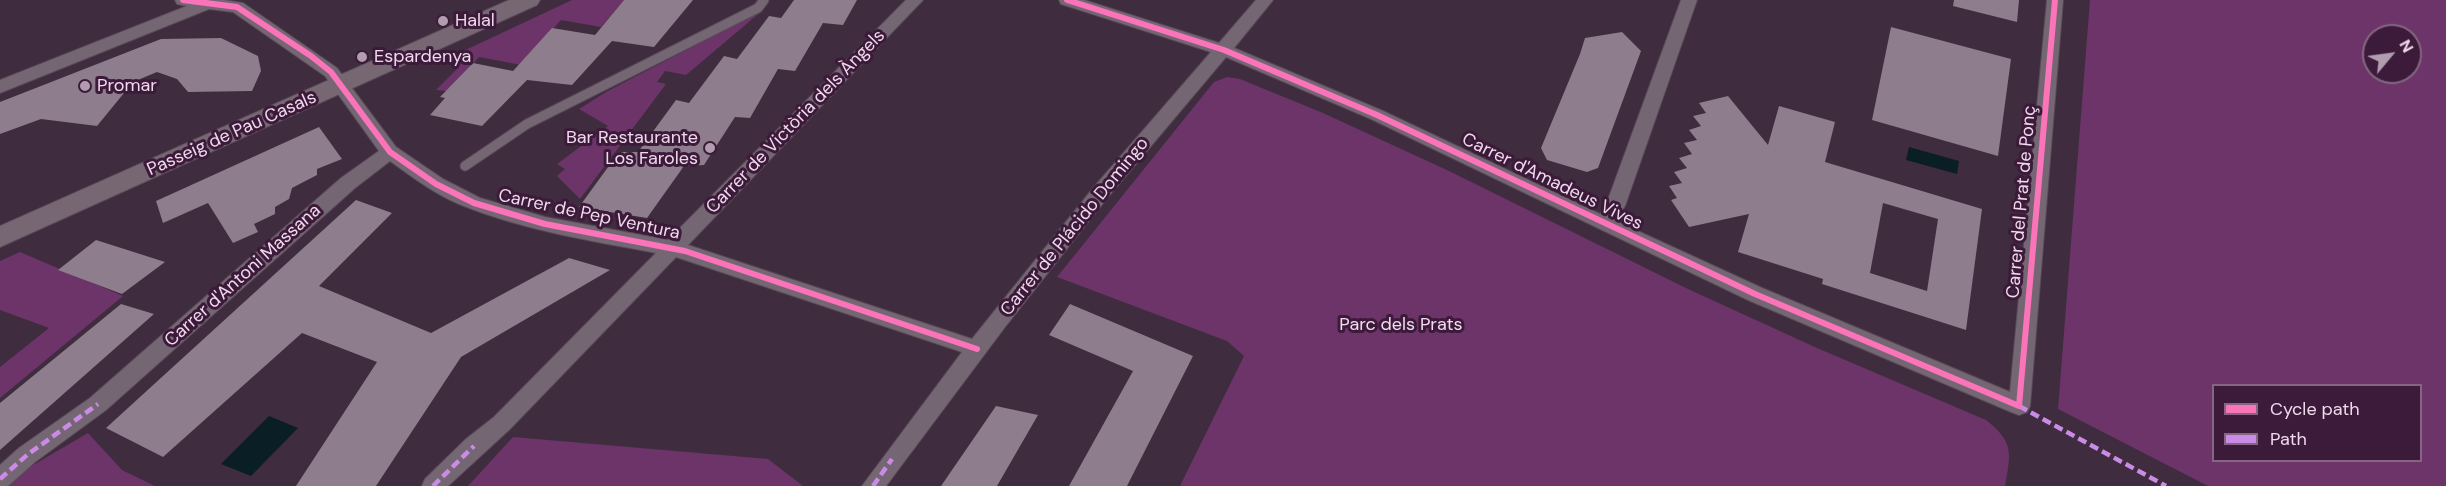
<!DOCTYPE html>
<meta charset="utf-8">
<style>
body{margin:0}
#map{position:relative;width:2446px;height:486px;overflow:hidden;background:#3f2c3e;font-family:"DM Sans",sans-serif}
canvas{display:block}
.legend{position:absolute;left:2212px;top:384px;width:210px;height:78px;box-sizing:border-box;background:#3c1a3a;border:2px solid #846682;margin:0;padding:8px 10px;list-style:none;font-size:18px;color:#f0d9ed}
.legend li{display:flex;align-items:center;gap:12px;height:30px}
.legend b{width:30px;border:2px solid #846682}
.north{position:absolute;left:2362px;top:24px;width:60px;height:60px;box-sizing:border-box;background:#3c1a3a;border:2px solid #846682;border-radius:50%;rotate:61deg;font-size:16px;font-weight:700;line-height:24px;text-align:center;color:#f0d9ed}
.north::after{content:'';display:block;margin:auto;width:21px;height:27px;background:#b29cb0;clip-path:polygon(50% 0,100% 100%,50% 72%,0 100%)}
</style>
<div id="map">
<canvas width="2446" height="486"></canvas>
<ul class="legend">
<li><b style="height:8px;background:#fb73b8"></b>Cycle path</li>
<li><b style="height:8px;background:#ca8be6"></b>Path</li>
</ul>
<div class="north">N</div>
</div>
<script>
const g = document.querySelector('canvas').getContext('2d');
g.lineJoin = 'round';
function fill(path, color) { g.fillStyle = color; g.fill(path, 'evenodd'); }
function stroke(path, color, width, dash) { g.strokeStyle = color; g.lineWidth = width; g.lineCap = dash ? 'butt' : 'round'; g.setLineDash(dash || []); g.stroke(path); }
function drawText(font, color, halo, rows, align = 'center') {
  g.font = font + ' "DM Sans",sans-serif'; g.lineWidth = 6; g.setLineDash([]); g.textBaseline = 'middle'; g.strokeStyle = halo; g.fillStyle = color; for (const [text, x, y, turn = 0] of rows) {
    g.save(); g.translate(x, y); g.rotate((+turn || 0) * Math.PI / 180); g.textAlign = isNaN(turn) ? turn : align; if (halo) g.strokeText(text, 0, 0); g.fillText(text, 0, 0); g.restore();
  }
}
const green = new Path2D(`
 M572,0H624L601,27L561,20L521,65L479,57L447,91L436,90L459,67L442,61Z
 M2090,0H2446V486H2208L2058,409ZM2374,36H2410V72H2374ZM2214,386H2420V460H2214Z
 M763,10L686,75L665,71L657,82L666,84L580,199L557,176L565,169L557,164L608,126L579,109L606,92Z
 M1227,77L1240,79L1323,113L1449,171L1688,289L1817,348L1986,420C2014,442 2011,453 2005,486H1180L1244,356L1227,341L1057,277L1214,82Z
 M20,252L123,296L0,398V367L49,328L0,310V261Z
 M88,433L122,470L155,486H3L16,475Z
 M513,437L768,459L803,486H468Z`);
const water = new Path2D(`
 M1909,147L1959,161L1957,174L1906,160Z
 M269,416L298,428L251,476L221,464Z`);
const building = new Path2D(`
 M624,0H693L654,47L612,41L572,85L527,80L482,126L430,115L445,98L440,97L473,63L513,71L552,28L595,35Z
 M794,0H857L843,25L823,23L795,71L778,69L750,118L735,117L704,165L684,166L647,218L579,207L619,152H638L676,100L689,103L724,56L737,59L769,16L781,18Z
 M1954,0H2019L2017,22L1953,6Z
 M1891,27L2011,59L1998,156L1872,120Z
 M1622,32L1641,51L1598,168L1587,172L1547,160L1541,148L1580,54L1585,38Z
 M221,38L258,56L261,71L252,91L188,92L177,79L157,72L133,82L97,126L41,119L0,134V102L161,39Z
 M1728,96L1768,145L1779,106L1835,122L1825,162L1982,209L1966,330L1822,284L1823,279L1738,252L1749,214L1689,227L1671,200L1677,198L1669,186L1682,183L1674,172L1687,168L1679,158L1692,154L1684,143L1697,140L1689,130L1701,126L1693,116L1706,113L1699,103ZM1883,203L1938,219L1927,291L1870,273Z
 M319,127L342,159L317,169V175L292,188L289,199L275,207V214L254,224L258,232L233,243L208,203L163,223L156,201Z
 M356,200L392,213L319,286L431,333L569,258L610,270L461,357L376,486H296L377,362L302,333L163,457L106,428Z
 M96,240L165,262L122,294L58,270Z
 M121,304L154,314L0,450V403Z
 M1070,304L1193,356L1127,486H1069L1133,371L1049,335Z
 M996,406L1038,415L997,486H941Z`);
const lane = new Path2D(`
 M465,166L527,124L758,8L764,0`);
const street = new Path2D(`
 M175,0H224L243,3L337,68L396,147L443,179L480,198L545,217L668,240L906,0H923L688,245L972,339L1094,187L1211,52L1061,4L1059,0H1084L1219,43L1256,0H1273L1234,48L1383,111L1600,214L1606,205L1681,0H1697L1625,206L1616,221L1762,288L2010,392L2047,0H2063L2030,406L2027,412L2019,415L2011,412L1748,300L1371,119L1226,57L1108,197L1005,327L886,486H862L962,352L676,257L510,429L448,486H422L425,479L466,439L494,417L656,253C593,241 529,231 469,208C440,198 415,179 390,161L355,188L106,410L35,462L8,486H0V465L19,448L90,398L341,178L379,151L325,76L233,12L209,9L0,93V80L187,6L177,4Z`);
const secondary = new Path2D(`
 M509,0H540L537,5L0,247V226Z`);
const quiet = new Path2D(`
 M2019,406L2166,486
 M0,479L27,455L98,404
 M433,486L474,446
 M873,486L892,459`);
const cycleway = new Path2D(`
 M183,0L237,7L311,56L331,72L390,152L436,184L474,203L545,224L685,251L977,349
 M1067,0L1224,50L1377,115L1755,294L2019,406L2055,0`);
const markers = [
 [443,21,6,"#b29cb0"],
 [362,57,6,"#b29cb0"],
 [85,86,6,"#b29cb0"],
 [710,148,6,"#b29cb0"]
];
const poiNames = [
 ["Halal",455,21],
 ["Espardenya",374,57],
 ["Promar",97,86],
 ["Bar Restaurante",698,138,"right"],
 ["Los Faroles",698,159,"right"]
];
const streetNames = [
 ["Carrer de Victòria dels Àngels",796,122,-46],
 ["Passeig de Pau Casals",232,134,-24],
 ["Carrer d'Amadeus Vives",1552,182,26],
 ["Carrer del Prat de Ponç",2022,202,-85],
 ["Carrer de Pep Ventura",589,215,12],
 ["Carrer de Plácido Domingo",1075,227,-51],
 ["Carrer d'Antoni Massana",243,276,-42]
];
const parkNames = [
 ["Parc dels Prats",1401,325]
];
fill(green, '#6d346a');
fill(water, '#0a1f25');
fill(building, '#8e7d8d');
stroke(lane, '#594958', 11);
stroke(street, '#594958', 2);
stroke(secondary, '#594958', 2);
stroke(lane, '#756674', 9);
fill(street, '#756674');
fill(secondary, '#776773');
stroke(quiet, '#ca8be6', 4.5, [9, 4.5]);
stroke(cycleway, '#fb73b8', 6);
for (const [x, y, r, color] of markers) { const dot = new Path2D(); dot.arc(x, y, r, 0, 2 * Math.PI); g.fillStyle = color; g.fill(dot); stroke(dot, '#3c1a3a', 2); }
drawText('18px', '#f0d9ed', '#3c1a3a', poiNames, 'left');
drawText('18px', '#f0d9ed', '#3c1a3a', streetNames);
drawText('18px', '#f3dcf1', '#3c1a3a', parkNames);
</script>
